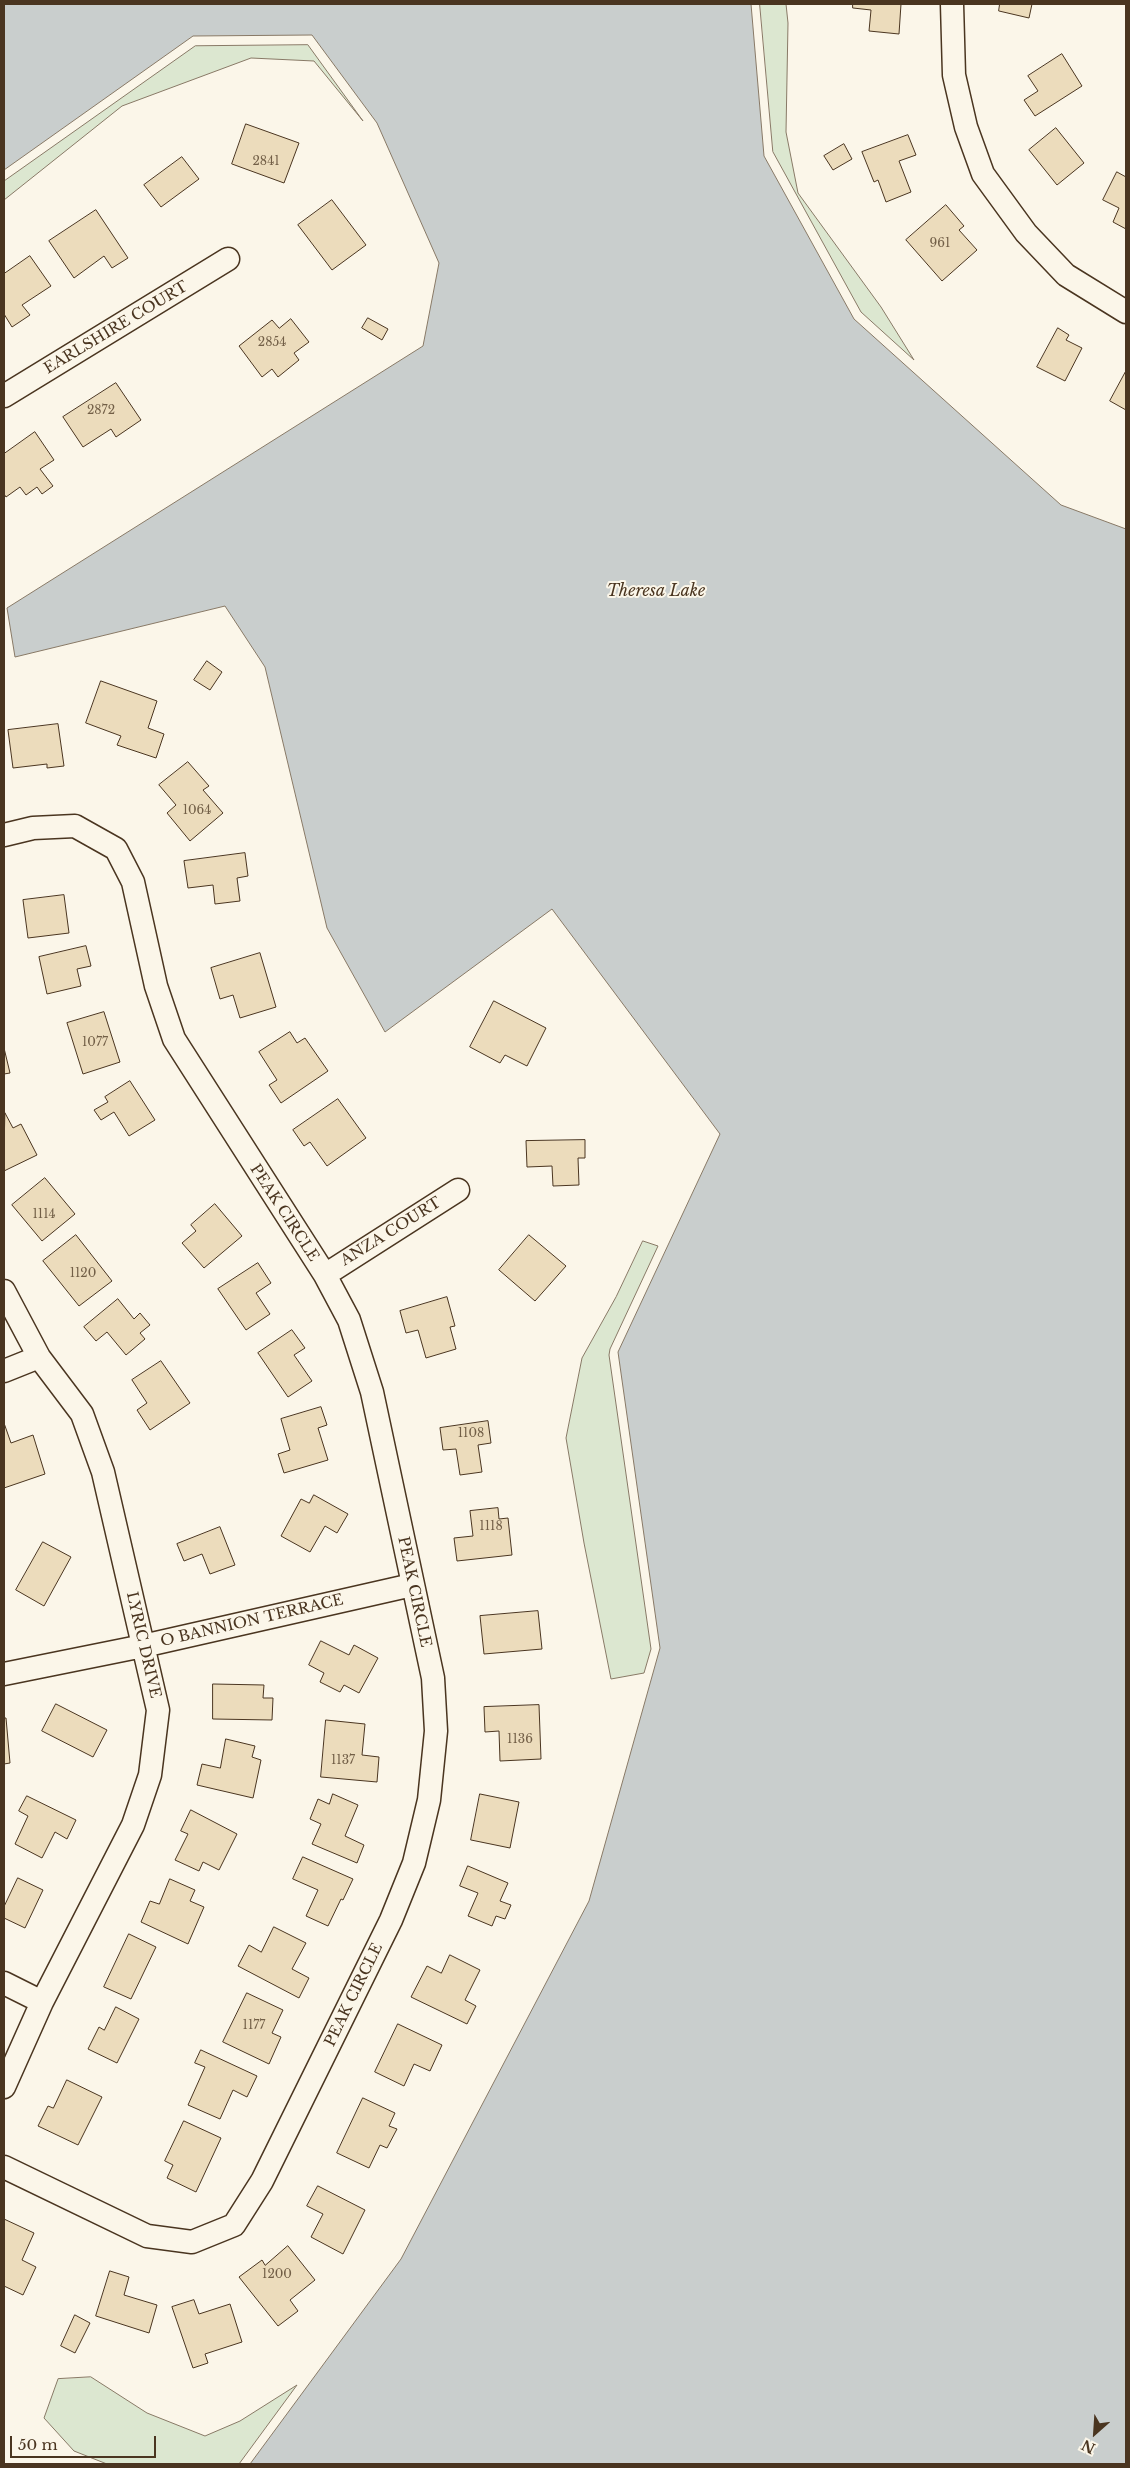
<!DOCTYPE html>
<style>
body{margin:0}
#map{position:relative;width:1130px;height:2468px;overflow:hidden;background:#fbf6e9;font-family:"Libre Baskerville",serif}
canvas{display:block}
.frame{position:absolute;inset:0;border:5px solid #4a3520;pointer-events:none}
.north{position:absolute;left:1070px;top:2408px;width:50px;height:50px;-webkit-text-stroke:4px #fbf6e9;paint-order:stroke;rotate:206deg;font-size:14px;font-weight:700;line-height:20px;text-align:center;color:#4a3520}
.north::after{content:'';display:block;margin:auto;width:18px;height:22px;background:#4a3520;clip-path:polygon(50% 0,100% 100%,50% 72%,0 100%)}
.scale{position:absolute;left:10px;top:2436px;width:146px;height:22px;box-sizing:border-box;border:2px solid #4a3520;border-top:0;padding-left:6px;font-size:15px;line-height:18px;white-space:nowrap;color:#4a3520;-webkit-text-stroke:4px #fbf6e9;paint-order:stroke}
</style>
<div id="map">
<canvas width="1130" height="2468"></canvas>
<div class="frame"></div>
<div class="north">N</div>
<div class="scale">50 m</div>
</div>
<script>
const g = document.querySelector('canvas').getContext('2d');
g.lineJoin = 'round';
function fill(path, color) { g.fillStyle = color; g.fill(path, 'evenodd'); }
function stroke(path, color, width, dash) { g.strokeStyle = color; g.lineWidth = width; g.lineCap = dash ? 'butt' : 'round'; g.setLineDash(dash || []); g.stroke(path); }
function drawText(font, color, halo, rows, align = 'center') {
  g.font = font + ' "Libre Baskerville",serif'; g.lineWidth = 4; g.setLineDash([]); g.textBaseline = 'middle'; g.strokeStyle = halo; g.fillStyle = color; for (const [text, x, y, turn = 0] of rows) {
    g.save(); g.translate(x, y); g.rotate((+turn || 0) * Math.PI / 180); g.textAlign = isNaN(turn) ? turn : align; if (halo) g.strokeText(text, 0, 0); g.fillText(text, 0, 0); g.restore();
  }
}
const green = new Path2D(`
 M760,4H786L788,23L786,132L798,193L881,307L914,360L861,312L773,152Z
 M308,45L363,121L314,61L251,58L122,106L4,200V181L195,46Z
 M643,1241L658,1246L610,1349L609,1355L651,1649L644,1673L611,1679L584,1543L566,1438L582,1358L616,1297Z
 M91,2377L147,2413L205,2436L240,2421L297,2385L239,2464H107L74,2451L44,2418L58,2379Z`);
const water = new Path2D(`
 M4,4H751L764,156L854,319L1061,505L1126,529V2464H250L401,2259L589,1901L660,1648L618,1352L720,1134L552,909L385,1032L327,928L265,667L225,606L15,657L7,608L423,346L439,263L377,123L312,35L193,36L4,170Z`);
const building = new Path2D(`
 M853,4H901L899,34L869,31L871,10L853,8Z
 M1000,4H1032L1029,18L999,11Z
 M1062,54L1082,86L1035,116L1024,100L1038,91L1028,76Z
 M246,124L299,143L284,183L232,164Z
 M1056,128L1084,163L1057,185L1029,150Z
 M908,135L916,155L899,161L911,192L886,202L878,180L874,182L862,152Z
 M844,144L852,159L833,170L824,156Z
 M182,157L199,179L161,207L144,185Z
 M1117,172L1126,177V229L1113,222L1119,208L1103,200Z
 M332,200L366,245L332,270L298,225Z
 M946,205L964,226L959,230L977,250L942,281L906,240Z
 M96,210L128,258L112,268L104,256L74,278L49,241Z
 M30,256L51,286L22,305L30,315L12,327L4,314V274Z
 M368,318L388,329L382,340L362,328Z
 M291,319L309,342L294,353L299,360L278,377L272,369L262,377L239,346L272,320L279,328Z
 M1058,328L1069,335L1066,340L1082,348L1065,381L1037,367Z
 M1126,371V410L1110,401Z
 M116,383L141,420L116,437L111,429L83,447L63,417Z
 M35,432L54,460L40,469L53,486L42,494L37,487L26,495L20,487L6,497L4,494V454Z
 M207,661L222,672L210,690L194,680Z
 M101,681L157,701L148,728L164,734L156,758L117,745L121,736L86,723Z
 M58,724L64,766L47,768V764L13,768L8,730Z
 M188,762L209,786L203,790L223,813L190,841L167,813L176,805L159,785Z
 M245,853L248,876L237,878L240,901L215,904L213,885L188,888L184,861Z
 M64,895L69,933L28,938L23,900Z
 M86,946L91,966L77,969L81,986L47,994L39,957Z
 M260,953L276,1007L240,1018L233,995L220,999L211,968Z
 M494,1001L546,1028L527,1066L505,1055L500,1063L470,1047Z
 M104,1012L120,1062L83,1074L67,1023Z
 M290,1032L297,1043L305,1038L328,1071L281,1103L269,1085L277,1080L259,1052Z
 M4,1048L10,1073L4,1074Z
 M130,1081L155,1120L129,1136L114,1112L101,1120L94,1110L108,1102L105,1097Z
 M338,1099L366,1138L327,1166L310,1142L304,1146L293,1130Z
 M5,1113L13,1128L21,1124L37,1155L4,1171Z
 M585,1140V1158H578L579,1185L553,1186L552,1166L527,1167L526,1141Z
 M45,1178L75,1214L42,1241L12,1205Z
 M215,1204L242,1236L204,1268L182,1243L196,1231L191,1225Z
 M76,1235L112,1281L79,1306L43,1261Z
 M529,1235L566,1266L535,1301L499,1270Z
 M258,1263L271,1283L256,1293L270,1314L246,1330L218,1289Z
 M447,1297L455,1326L450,1327L456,1349L426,1358L418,1330L406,1333L400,1311Z
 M118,1299L134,1319L140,1313L150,1325L140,1333L145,1339L126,1355L107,1332L96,1341L84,1327Z
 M292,1330L305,1348L294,1355L312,1381L288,1397L258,1353Z
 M161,1361L190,1403L150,1430L137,1410L147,1403L132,1380Z
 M321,1407L327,1425L318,1428L328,1460L284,1473L278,1454L290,1450L281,1419Z
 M488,1421L491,1443L478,1445L482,1472L460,1475L456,1449L443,1450L440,1428Z
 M4,1423L11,1443L33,1435L45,1474L4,1488Z
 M314,1495L348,1514L337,1533L325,1526L310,1552L281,1536L301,1499L309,1503Z
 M498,1508L499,1519L508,1518L512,1555L457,1561L454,1538L473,1536L470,1511Z
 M220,1527L235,1565L210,1574L202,1554L184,1561L177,1544Z
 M43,1542L71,1557L44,1606L16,1590Z
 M538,1611L542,1649L484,1654L480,1616Z
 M321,1641L349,1655L354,1645L378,1658L359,1693L344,1685L340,1692L320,1682L324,1673L309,1665Z
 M213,1684L264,1685L263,1698H273L272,1720L213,1719Z
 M56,1704L107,1730L93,1757L42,1731Z
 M539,1705L541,1759L500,1761L499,1731L485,1732L484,1707Z
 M4,1718H6L10,1763L4,1764Z
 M326,1720L365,1724L362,1755L379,1757L377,1782L321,1777Z
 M226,1739L255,1746L252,1757L261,1760L253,1798L197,1785L202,1764L220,1768Z
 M333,1794L358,1805L345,1836L364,1845L357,1863L312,1844L321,1824L310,1819L318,1799L329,1804Z
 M480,1794L519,1802L510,1848L471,1840Z
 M27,1796L76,1820L67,1839L55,1832L42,1858L15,1844L28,1816L19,1811Z
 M191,1810L237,1834L219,1870L203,1862L199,1871L175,1860L188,1834L181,1831Z
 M303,1857L353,1879L343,1900L341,1899L328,1926L306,1916L318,1890L293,1879Z
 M468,1866L508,1883L500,1901L511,1905L505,1919L496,1916L492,1926L468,1916L478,1893L460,1886Z
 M18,1878L43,1890L25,1928L4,1918V1907Z
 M170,1879L195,1890L190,1901L204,1907L188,1944L141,1922L150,1901L159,1904Z
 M274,1927L306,1943L292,1969L309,1978L299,1998L238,1966L249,1945L261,1952Z
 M129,1934L156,1947L131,1999L104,1987Z
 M450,1955L480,1970L465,2000L476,2006L467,2024L411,1997L427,1966L441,1973Z
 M247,1993L283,2010L272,2033L281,2037L269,2064L223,2042Z
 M116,2007L139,2019L117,2063L88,2049L99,2027L104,2030Z
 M398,2024L442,2045L430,2071L414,2064L404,2086L375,2072Z
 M201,2050L257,2076L247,2097L233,2090L220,2119L188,2105L205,2067L195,2063Z
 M67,2080L102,2097L78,2145L38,2126L48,2106L53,2108Z
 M363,2098L395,2113L389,2126L397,2129L387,2148L380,2145L369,2168L337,2153Z
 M184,2121L221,2138L196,2192L167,2178L173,2165L165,2161Z
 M318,2186L365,2210L343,2254L311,2237L323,2214L307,2206Z
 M4,2219L34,2233L22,2260L36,2267L23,2295L4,2286Z
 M288,2246L315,2280L290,2300L298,2311L278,2326L239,2277L262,2260L265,2265Z
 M110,2271L129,2277L124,2295L157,2305L149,2333L96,2316Z
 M194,2300L199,2314L230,2304L242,2342L205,2354L208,2363L193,2368L172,2307Z
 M75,2315L90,2323L75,2353L61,2346Z`);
const minor = new Path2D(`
 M952,4L954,75L966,127L983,174L1026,233L1066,275L1126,312
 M4,396L228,259
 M4,835L33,828L75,826L116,849L133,882L156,986L174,1039L325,1275L349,1320L372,1392L433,1678L436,1731L429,1800L414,1863L391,1920L262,2181L234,2225L192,2242L147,2236L4,2167
 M325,1275L458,1190
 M4,1291L39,1357L82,1414L103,1472L158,1710L150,1775L133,1825L42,2002L4,2087
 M4,1371L39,1357
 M4,1674L143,1646L412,1585
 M4,1983L42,2002`);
const numberNames = [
 ["2841",266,162],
 ["961",940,244],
 ["2854",272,343],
 ["2872",101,411],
 ["1064",197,811],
 ["1077",95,1043],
 ["1114",44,1215],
 ["1120",83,1274],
 ["1108",471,1434],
 ["1118",491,1527],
 ["1136",520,1740],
 ["1137",343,1761],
 ["1177",254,2026],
 ["1200",277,2275]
];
const streetNames = [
 ["EARLSHIRE COURT",116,328,-31],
 ["PEAK CIRCLE",284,1213,57],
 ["ANZA COURT",391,1232,-32],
 ["PEAK CIRCLE",414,1592,78],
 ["O BANNION TERRACE",252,1621,-13],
 ["LYRIC DRIVE",143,1645,77],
 ["PEAK CIRCLE",354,1995,-64]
];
const waterNames = [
 ["Theresa Lake",656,591]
];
fill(green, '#dce7d0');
stroke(green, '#887966', 1);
fill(water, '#c9cecd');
stroke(water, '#887966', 1);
fill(building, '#ecdcbc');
stroke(building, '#4a3520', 1);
stroke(minor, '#4a3520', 25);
stroke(minor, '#fbf6e9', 22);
drawText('12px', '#725f47', null, numberNames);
drawText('15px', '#4a3520', '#fbf6e9', streetNames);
drawText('italic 16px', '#4a3520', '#fbf6e9', waterNames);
</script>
